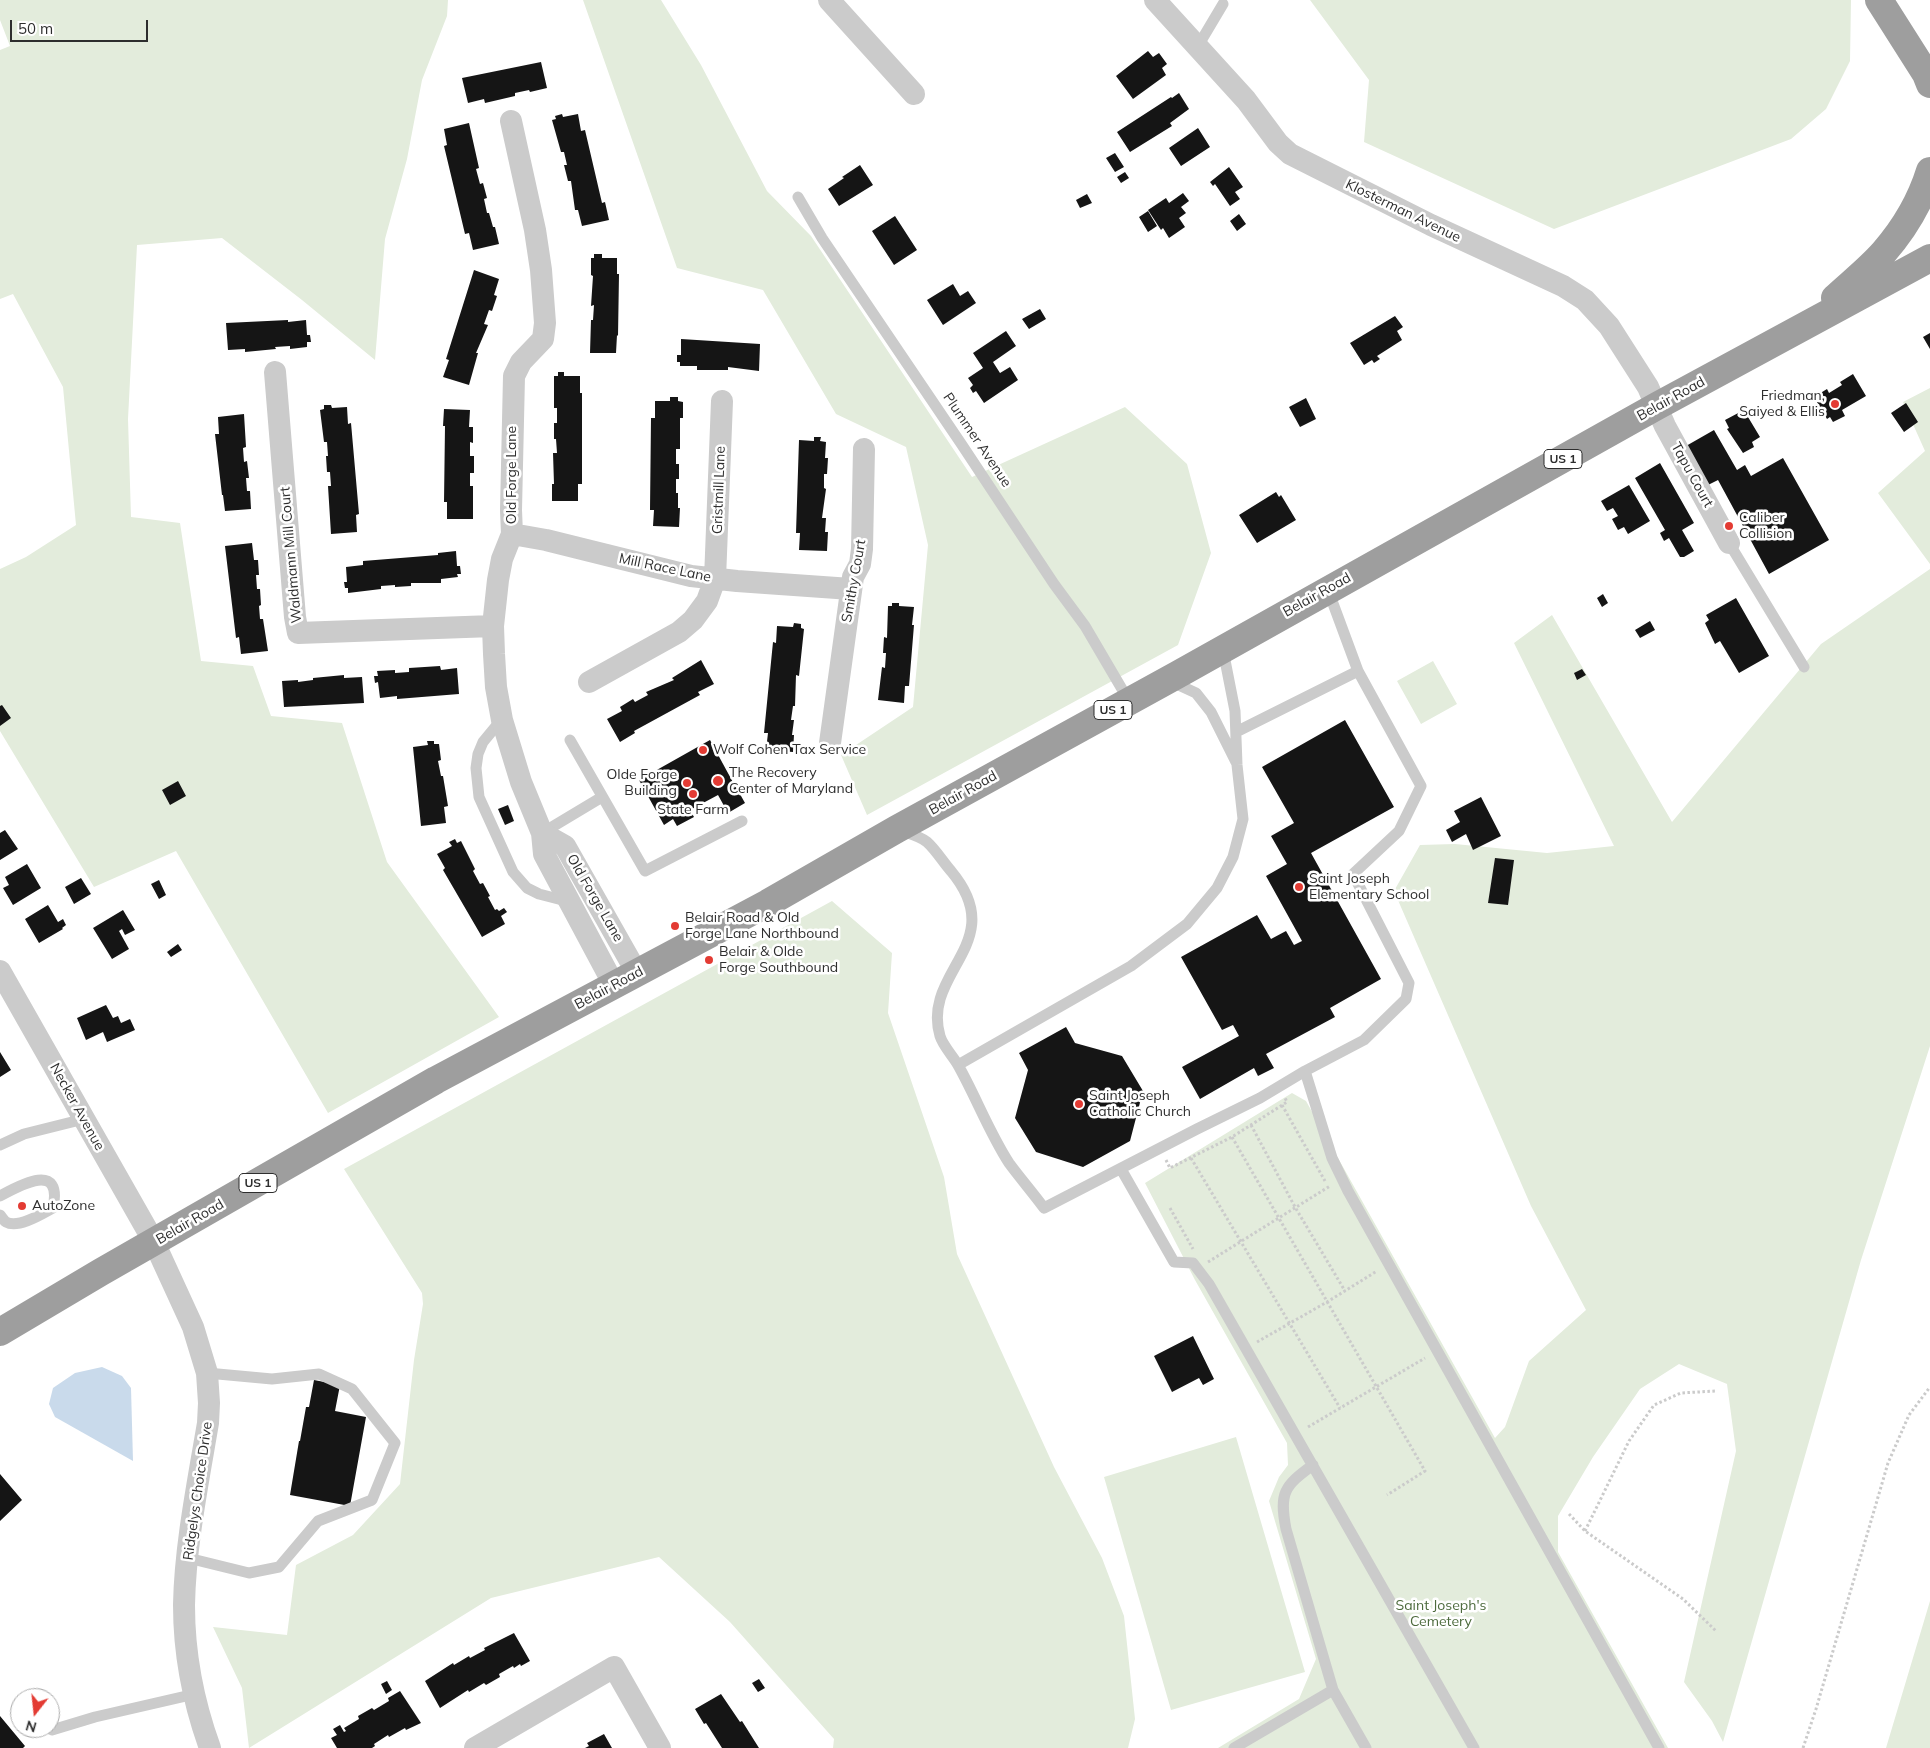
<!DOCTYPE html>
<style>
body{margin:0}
#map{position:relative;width:1930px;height:1748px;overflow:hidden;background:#fff;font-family:Mulish,sans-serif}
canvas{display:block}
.north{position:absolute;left:10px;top:1688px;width:50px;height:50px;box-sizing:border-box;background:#fff;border:1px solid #ababab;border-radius:50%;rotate:196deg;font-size:14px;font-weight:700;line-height:20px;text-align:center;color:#2e2e2e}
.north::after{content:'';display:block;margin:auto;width:18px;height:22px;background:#e33b33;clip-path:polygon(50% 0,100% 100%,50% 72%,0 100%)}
.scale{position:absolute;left:10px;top:20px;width:138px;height:22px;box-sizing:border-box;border:2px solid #2e2e2e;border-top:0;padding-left:6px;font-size:15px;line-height:18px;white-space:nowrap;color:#2e2e2e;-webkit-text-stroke:4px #fff;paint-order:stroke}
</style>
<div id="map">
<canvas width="1930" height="1748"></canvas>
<div class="north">N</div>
<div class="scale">50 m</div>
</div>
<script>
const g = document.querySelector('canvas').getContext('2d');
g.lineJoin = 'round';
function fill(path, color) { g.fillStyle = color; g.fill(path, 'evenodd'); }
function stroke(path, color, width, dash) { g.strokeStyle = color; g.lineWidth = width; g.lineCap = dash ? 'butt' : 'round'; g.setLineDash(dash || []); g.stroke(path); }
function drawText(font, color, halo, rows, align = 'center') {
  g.font = font + ' Mulish,sans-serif'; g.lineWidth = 5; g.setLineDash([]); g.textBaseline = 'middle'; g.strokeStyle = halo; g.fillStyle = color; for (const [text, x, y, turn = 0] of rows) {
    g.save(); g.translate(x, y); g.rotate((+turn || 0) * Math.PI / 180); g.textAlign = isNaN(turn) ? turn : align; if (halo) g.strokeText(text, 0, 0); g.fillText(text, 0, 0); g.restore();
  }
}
const green = new Path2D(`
 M0,0H448L447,16L422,80L407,159L385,239L375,360L302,300L222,238L137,245L128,419L131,517L180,523L201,661L253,666L271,716L342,723L387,862L499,1017L328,1113L176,851L94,887L0,731V569L26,557L76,525L63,387L13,294L0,299V50L10,46L0,20Z
 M583,0H661L701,65L767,191L811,236L972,477L1125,407L1187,464L1211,553L1178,645L867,815L841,755L913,707L928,545L906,447L836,414L763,290L677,268Z
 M1310,0H1851L1850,61L1826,109L1791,139L1554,229L1364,142L1369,80Z
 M1930,388V564L1878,493L1925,451L1903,402Z
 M1930,569V1046L1861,1260L1723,1742L1712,1721L1684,1682L1736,1451L1727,1384L1679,1364L1640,1389L1593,1457L1558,1516V1552L1668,1748H1218L1299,1699L1316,1659L1269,1501L1279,1477L1288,1465L1287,1443L1195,1280L1145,1183L1292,1093L1306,1101L1495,1438L1505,1427L1529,1361L1586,1310L1531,1206L1394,891L1420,845L1455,844L1547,853L1614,846L1514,643L1552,615L1672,822L1821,644Z
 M1433,661L1457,704L1421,724L1397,681Z
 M832,901L892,953L888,1013L944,1177L957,1254L1054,1467L1102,1558L1124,1616L1135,1719L1128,1748H833L834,1739L730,1622L659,1557L491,1598L249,1748L242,1688L213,1627L287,1635L296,1565L353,1535L400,1484L414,1360L423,1304L422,1293L344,1169Z
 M1236,1437L1305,1672L1171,1710L1104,1477Z
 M1930,1601V1748H1886Z`);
const water = new Path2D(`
 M102,1367L122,1376L131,1388L133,1461L55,1417L49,1404L53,1388L75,1373Z`);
const building = new Path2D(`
 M1148,51L1153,57L1159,53L1167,64L1162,68L1166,75L1133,99L1116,76Z
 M541,62L547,88L530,92L529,90L515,93V96L485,103L484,99L468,103L462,78Z
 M1179,93L1189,109L1170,123L1172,126L1130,152L1117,132L1171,97L1172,98Z
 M562,114L563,117L578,114L581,131L585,130L602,203L605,202L609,220L582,226L578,210H575L571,181H568L564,165H567L564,152H561L552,120L556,119L555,116Z
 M469,123L479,168L476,169L480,184L483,183L487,198L484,199L487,213H489L493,227H495L499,244L473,250L469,233L465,234L444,146L447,145L444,129Z
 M1198,128L1210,147L1181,166L1169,148Z
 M1115,153L1124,167L1115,172L1106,158Z
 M860,165L873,185L839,206L828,189L844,178L842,177Z
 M1229,167L1243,187L1235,192L1240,199L1230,206L1215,184L1213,186L1210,182Z
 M1125,172L1129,178L1121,183L1117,177Z
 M1183,193L1189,201L1181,207L1186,213L1179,218L1185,227L1169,238L1163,228L1161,230L1148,210L1166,198L1169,203Z
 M1087,194L1092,203L1080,208L1076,200Z
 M1148,211L1157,226L1148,232L1139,217Z
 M1239,214L1246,224L1237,231L1230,221Z
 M895,216L917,250L894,265L872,231Z
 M594,254H602V258H617V274H619L618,336L617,335L616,353H590L591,320H593L594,305L591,306L593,276L591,275V258H594Z
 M474,270L499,279L494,295L497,296L492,311L489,310L484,324L488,325L476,353H478L469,385L443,377L449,360L446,359Z
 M953,284L960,296L968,291L976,303L943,325L927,300Z
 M1040,309L1046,319L1029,329L1022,319Z
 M1395,316L1403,327L1397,331L1402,340L1377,356L1380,359L1374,363L1372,360L1364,365L1350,343Z
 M288,320V322L306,320L307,335H310L311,342H307V347L290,349V346L275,347L276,349L245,352V349L228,350L226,323Z
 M1006,331L1016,346L993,362L1000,373L1010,367L1018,380L984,403L976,391L973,393L970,388L973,385L968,378L983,368L973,353Z
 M1930,333V349L1923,337Z
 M681,339L760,344L759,371L728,367V370H697V366H680V362H677V355H681Z
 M558,372H564V376H580V393H582V484H578V501H552V484H554L553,453H557L556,439H554V423H557V408H554V376H558Z
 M1853,374L1866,396L1842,410L1845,416L1833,422L1830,417L1827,419L1814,397L1827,389L1829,393L1842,385L1840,382Z
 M670,397H678V401L683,402V418H680V449H676V464H679V479H676V493H678V508H680L679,527L653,526L654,510H650L651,418H655V401H670Z
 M1306,398L1316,419L1300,427L1289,407Z
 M1906,403L1918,422L1904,432L1891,413Z
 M324,405H331L332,408L347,407L348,424L351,423L359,514L356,515L357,532L331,534L328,486H331L330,472H327L326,456H328L327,442H324L320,410L324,409Z
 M444,409L470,410L469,427H473V443L470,442V456H474V473H470V486H473V519H447V502H444L445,426H443Z
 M1742,411L1746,418L1748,417L1760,437L1752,442L1754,447L1743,453L1727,429L1729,428L1725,420Z
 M244,414L246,447L243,448L244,462L247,461L249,478H246L247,491H250L251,509L225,511L223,495H222L215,434H219L218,417Z
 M1714,430L1737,470L1745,465L1751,476L1783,458L1829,540L1769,574L1718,480L1708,485L1686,446Z
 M814,437H821L820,441L826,442L825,458H828L827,474H824V488L826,489L822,518H826L825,532H828L827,551L799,550L800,533H796L799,440L814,441Z
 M1660,463L1694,523L1682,530L1694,551L1684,557H1680L1669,538L1664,541L1660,533L1665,530L1635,478Z
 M1629,485L1650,521L1628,534L1624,527L1618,530L1612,519L1618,516L1613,508L1607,511L1601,501Z
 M1276,492L1279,497L1281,495L1296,520L1257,543L1239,515Z
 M252,543L254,560H258L259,575H256L257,589H260L261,605L259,606L260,619H263L268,651L241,654L239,637L236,638L225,546Z
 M456,551L457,566H460L461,574H457L458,577L441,579V583H411V586L395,587V585L381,586V589L348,593V588H345L344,582H347L346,567L363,565V561L438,555V553Z
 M1603,594L1608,603L1602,607L1597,598Z
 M1736,598L1769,656L1739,673L1720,641L1715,644L1705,623L1709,620L1706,615Z
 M892,603H899V606L914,607L912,625H914L909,686H905L904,703L878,700L882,667L885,668L886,653H883L884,637L887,638L888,606H892Z
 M1650,621L1655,630L1640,638L1635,630Z
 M794,623L801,624V628L804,629L799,676L796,675L795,706H793L791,720H794L792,735H794L793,752L766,750L768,733H764L773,642L776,643L777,626L793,627Z
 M701,660L714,684L698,692L700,695L634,731L635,733L620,742L607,719L622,711L620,707L633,699L635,702L648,695L646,692L674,680L672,678Z
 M440,666L441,670L457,668L459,694L397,699V696L380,698L378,682L375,683L374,676H378L377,671L395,670V673L409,672V668Z
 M1582,669L1586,675L1577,680L1574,673Z
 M344,675V678L362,677L364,703L284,707L282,681L298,680V682L313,680V678Z
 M2,705L11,718L0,726V706Z
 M1345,720L1394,807L1311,853L1381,979L1330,1008L1335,1017L1266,1054L1274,1068L1258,1076L1254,1068L1200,1099L1182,1067L1239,1036L1233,1025L1222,1030L1181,957L1257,915L1271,939L1286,931L1294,945L1302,941L1266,876L1287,864L1271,836L1294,823L1262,767Z
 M710,740L735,786L729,789L736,787L745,803L728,813L718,795L690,810L694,817L677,826L673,819L664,825L639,780Z
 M427,741H434V744H439L441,760L438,761L441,776H443L448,806L444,807L446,823L421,826L413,747L428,745Z
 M178,781L186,796L170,805L162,790Z
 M1481,797L1501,836L1473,850L1466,834L1452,842L1446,830L1460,822L1454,811Z
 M508,805L514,821L505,825L498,809Z
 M5,830L18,849L0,860V833Z
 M455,839L457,843L461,841L475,869L473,871L480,884L483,883L490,896L488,897L495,910L497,909L499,911L504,908L507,912L501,916L505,924L482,937L443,870L445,868L437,854L452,846L449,842Z
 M1495,858L1514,860L1508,905L1488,903Z
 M27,864L41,888L13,905L3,888L9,885L5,877Z
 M81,878L91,894L74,904L65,887Z
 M159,880L166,895L159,899L151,884Z
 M48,905L58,922L63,919L66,925L62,928L63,929L39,943L25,919Z
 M123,910L135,930L125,935L122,929L119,931L129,949L112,959L93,928Z
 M178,944L182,950L171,957L167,952Z
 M106,1005L113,1018L118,1016L121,1023L130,1019L135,1030L107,1042L103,1032L86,1040L77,1018Z
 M1066,1027L1075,1043L1122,1056L1143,1091L1130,1141L1083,1167L1036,1152L1015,1118L1028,1070L1019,1053Z
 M0,1052L11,1070L0,1077Z
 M1193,1336L1214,1379L1203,1385L1199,1378L1172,1392L1154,1356Z
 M314,1380L340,1385L335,1411L366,1417L350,1506L290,1495L299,1441H300L306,1407H309Z
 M0,1474L22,1500L0,1521Z
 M514,1633L530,1661L521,1666L520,1664L514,1668L513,1666L499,1674L500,1677L486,1685L484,1683L469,1692L468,1690L440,1708L425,1681L453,1663L454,1665L469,1656L470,1658L485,1650L484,1648Z
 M759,1679L765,1688L758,1692L752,1683Z
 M387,1681L392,1690L386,1694L381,1684Z
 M400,1691L421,1723L406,1730L405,1728L389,1737L388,1735L374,1744L375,1746L372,1748H337L331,1738L337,1735L333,1729L340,1725L344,1732L346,1731L344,1728L359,1719L358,1716L372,1708L374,1710L389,1701L388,1698Z
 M721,1694L740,1722L742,1721L759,1748H722L706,1723L704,1724L695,1709Z
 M0,1716L25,1746L23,1748H0Z
 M604,1734L612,1748H585L589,1746L587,1743Z`);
const path = new Path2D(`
 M1282,1105L1325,1181
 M1251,1125L1295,1207L1345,1291
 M1232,1137L1425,1471L1387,1495
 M1191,1158L1340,1408
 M1166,1160L1170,1168L1232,1137L1287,1102L1285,1098
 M1170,1208L1193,1249
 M1208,1262L1330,1186
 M1257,1342L1327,1302L1377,1271
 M1308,1427L1425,1358
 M1569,1514L1585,1531L1683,1599L1716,1631
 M1585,1531L1629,1441L1654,1405L1681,1393L1715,1391
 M1803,1748L1816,1709L1888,1463L1909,1415L1930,1387`);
const service = new Path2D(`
 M1198,46L1223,4
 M798,197L822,238L962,445L1054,584L1085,626L1129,701
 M1729,543L1804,667
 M1170,681L1196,693L1211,712L1236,762
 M502,719L483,742L478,754L476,768L479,797L513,872L527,888L539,894L570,902
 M1236,732L1358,671
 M570,740L645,871L742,821
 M899,830C907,833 920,836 927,842C936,850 943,862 951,871C1011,943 921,971 940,1036C943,1046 953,1056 958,1065C976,1097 989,1132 1009,1163C1020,1178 1033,1193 1044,1208L1197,1129L1260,1098L1305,1071L1364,1040L1406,999L1409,983L1353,874L1399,831L1421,786L1358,671L1328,590
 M542,833L602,797
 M958,1065L1131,966L1187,924L1217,888L1233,857L1243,819L1237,765L1235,711L1223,650
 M1305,1071L1332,1158L1348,1191L1659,1748
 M0,1145L24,1134L84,1119
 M1121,1169L1174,1262L1193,1263L1209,1284L1474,1748
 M0,1196C20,1185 63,1161 53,1208C42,1214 18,1229 6,1222C3,1220 2,1217 0,1215
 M1313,1465C1284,1486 1279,1493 1286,1529L1333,1690L1366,1748
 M188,1558L249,1573L279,1567L318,1521L372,1500L395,1443L352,1389L319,1374L272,1379L207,1373
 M52,1730L95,1717L195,1694
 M1234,1748L1333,1690`);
const minor = new Path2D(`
 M829,0L914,94
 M1155,0L1246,100L1278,143L1290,154L1431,225L1563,286L1585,300L1609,326L1648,387L1665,426L1729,543
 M511,121L535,230L541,270L545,323L543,339L521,362L514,376L511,510L512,534L502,559L498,580L493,626L494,654L496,687L502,720L521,782L542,833L544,854L614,985
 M275,372L295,617L298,633L493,626
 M512,534L546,540L691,576L737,581L851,589
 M589,682L679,632L693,620L707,601L715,579L722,401
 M830,743L853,577L860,564L862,549L864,449
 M542,833L565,846L637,973
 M0,971L154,1242L193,1327L207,1373L209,1403L208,1423C198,1482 185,1547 184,1605C184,1653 194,1704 210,1748
 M475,1748L614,1667L660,1748`);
const trunk = new Path2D(`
 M1879,0L1926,74L1930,84
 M1835,298C1851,283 1869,269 1884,252C1904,229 1921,200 1930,171
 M0,1332L101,1272L436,1080L768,903L897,829L1177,675L1657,406L1930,258`);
const markers = [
 [1835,404,5,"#e33b33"],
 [1729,526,5,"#e33b33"],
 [703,750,5,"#e33b33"],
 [718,781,6,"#e33b33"],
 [687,783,5,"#e33b33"],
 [693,794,5,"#e33b33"],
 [1299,887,5,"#e33b33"],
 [675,926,5,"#e33b33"],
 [709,960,5,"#e33b33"],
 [1079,1104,5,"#e33b33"],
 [22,1206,5,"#e33b33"]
];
const shields = [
 [1563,459,38],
 [1113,710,38],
 [258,1183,38]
];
const shieldNames = [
 ["US 1",1563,459],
 ["US 1",1113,710],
 ["US 1",258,1183]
];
const streetNames = [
 ["Klosterman Avenue",1403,211,26],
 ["Belair Road",1671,399,-29],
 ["Plummer Avenue",977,440,56],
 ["Old Forge Lane",512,475,-90],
 ["Tapu Court",1692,475,61],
 ["Gristmill Lane",719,490,-88],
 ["Waldmann Mill Court",291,555,-95],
 ["Mill Race Lane",665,568,12],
 ["Smithy Court",854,581,-80],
 ["Belair Road",1317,595,-29],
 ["Belair Road",963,793,-29],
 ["Old Forge Lane",595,898,60],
 ["Belair Road",609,988,-28],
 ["Necker Avenue",77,1107,61],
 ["Belair Road",190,1222,-30],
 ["Ridgelys Choice Drive",198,1491,-82]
];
const poiNames = [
 ["Friedman,",1825,396,"right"],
 ["Saiyed & Ellis",1825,412,"right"],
 ["Caliber",1739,518],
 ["Collision",1739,534],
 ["Wolf Cohen Tax Service",713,750],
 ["The Recovery",729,773],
 ["Center of Maryland",729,789],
 ["Olde Forge",677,775,"right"],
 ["Building",677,791,"right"],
 ["State Farm",693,810,"center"],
 ["Saint Joseph",1309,879],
 ["Elementary School",1309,895],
 ["Belair Road & Old",685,918],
 ["Forge Lane Northbound",685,934],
 ["Belair & Olde",719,952],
 ["Forge Southbound",719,968],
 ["Saint Joseph",1089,1096],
 ["Catholic Church",1089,1112],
 ["AutoZone",32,1206]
];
const parkNames = [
 ["Saint Joseph's",1441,1606],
 ["Cemetery",1441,1622]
];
fill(green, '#e3ecdc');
fill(water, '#c9daeb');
fill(building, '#151515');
stroke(path, '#cbcbcb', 3, [2.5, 2.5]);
stroke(service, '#cbcbcb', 11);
stroke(minor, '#cbcbcb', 22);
stroke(trunk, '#9e9e9e', 28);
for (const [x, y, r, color] of markers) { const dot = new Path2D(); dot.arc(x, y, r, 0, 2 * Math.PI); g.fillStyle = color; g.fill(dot); stroke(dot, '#fff', 2); }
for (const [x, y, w] of shields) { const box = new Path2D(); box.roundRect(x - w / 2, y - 9.5, w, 19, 4); g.fillStyle = '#fff'; g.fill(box); stroke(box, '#2e2e2e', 1); }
drawText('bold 12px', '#2e2e2e', null, shieldNames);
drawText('14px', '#2e2e2e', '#fff', streetNames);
drawText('14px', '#2e2e2e', '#fff', poiNames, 'left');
drawText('14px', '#4c6a3c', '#fff', parkNames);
</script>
